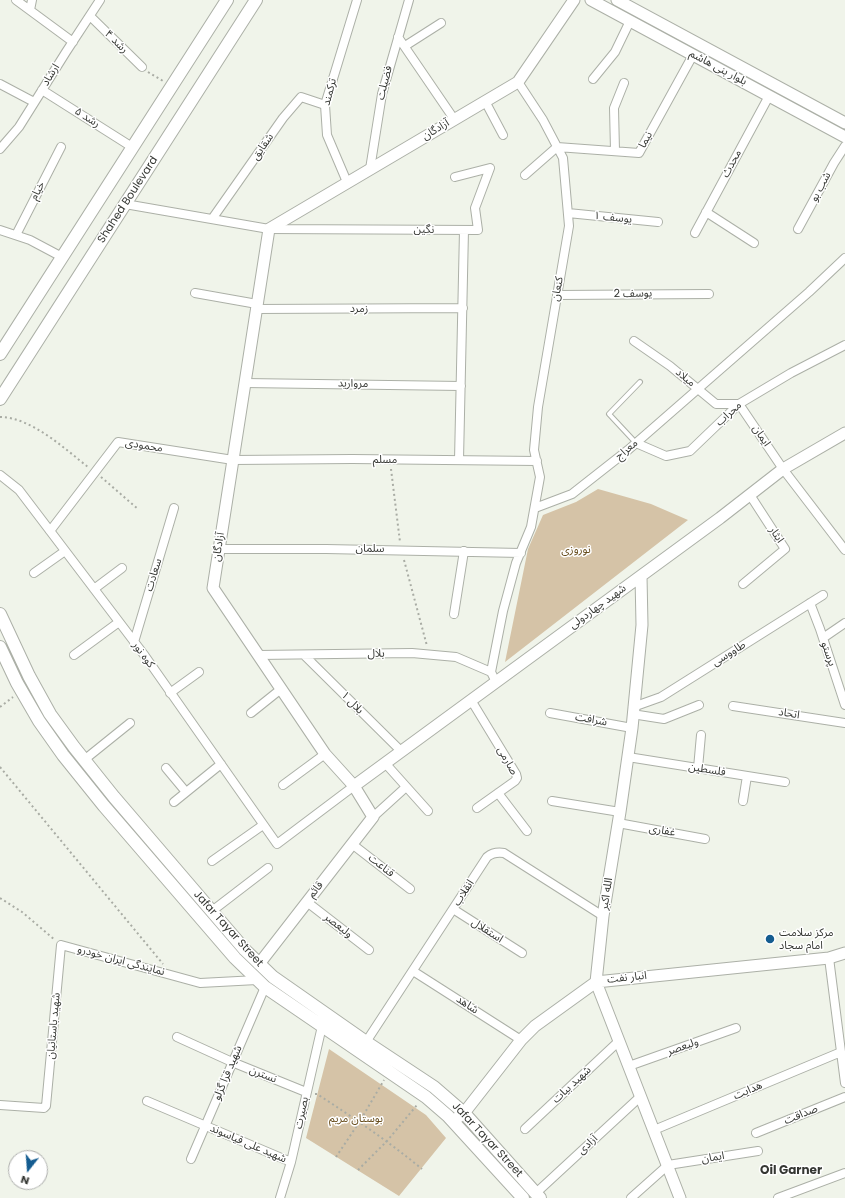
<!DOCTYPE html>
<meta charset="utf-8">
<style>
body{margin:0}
#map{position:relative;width:845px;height:1198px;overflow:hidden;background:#f0f4ea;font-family:Poppins,sans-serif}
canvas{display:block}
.north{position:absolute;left:8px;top:1150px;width:40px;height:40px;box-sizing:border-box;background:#fff;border:1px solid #aeafad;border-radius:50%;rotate:197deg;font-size:11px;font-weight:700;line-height:16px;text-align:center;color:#353733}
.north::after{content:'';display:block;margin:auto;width:14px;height:18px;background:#145c90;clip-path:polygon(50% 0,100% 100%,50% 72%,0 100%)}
</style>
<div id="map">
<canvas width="845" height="1198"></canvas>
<div class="north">N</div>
</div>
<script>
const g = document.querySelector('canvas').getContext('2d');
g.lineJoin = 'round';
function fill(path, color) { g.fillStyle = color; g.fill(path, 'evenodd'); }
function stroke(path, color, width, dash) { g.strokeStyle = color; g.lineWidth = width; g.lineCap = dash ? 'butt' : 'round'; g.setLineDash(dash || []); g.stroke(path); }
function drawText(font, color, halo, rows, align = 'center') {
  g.font = font + ' Poppins,"Noto Sans Arabic",sans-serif'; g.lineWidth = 3; g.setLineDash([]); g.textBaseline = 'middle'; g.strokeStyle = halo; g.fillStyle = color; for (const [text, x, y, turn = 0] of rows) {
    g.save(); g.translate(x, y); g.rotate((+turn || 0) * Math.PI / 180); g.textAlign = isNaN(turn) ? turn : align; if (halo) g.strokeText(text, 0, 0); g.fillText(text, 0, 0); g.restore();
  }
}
const green = new Path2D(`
 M598,489L651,504L688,520L505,662L528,549L543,515L576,502Z
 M329,1049L426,1115L446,1138L399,1196L306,1138Z`);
const path = new Path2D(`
 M148,72L163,81
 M0,417C31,417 65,449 88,467
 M391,469L400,542
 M101,477L138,509
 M404,560L427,646
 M0,707L13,697
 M0,767L163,964
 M0,898L22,912L55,940
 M315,1094H317C354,1118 388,1141 422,1169
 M336,1157L360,1121L384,1080
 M358,1170L387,1141L417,1105`);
const service = new Path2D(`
 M636,443L609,414L640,382`);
const minor = new Path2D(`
 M16,0L73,42
 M30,10L32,0
 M90,16L142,67
 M398,37L454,119
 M405,46L441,23
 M593,79L615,52L630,21
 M0,84L34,102
 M42,90L132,147
 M485,101L503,135
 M0,149L19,127L66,52L100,0
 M615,151L614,108L624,83
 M370,169L382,94L409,0
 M525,175L557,147L639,153L693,55
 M347,182L327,135L325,105L357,0
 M125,204L269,229L478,230L475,208L490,168L455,177
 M706,212L754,243
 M568,213L658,222
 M212,219L283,118L301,97L325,105
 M798,229L834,163L845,146
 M0,230L30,240L62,257
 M695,233L769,96
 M16,235L61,147
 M195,293L257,304
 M557,295L709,294
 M256,309L463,308
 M634,341L670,366L716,404H739L783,469L845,550
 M245,383L461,386
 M636,443L666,456L690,451L739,404L791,373L845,345
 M459,460L464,230
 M0,475L19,490L145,656L277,844L354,786
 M535,508L572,494L628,450L809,292L845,258
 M50,531L118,442L233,460L352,459L537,461
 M219,549H326L521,553
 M34,573L65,551
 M743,584L785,549L750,495
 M94,589L122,568
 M810,603L820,629L845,705
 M454,614L464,551
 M823,638L845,623
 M134,642L174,508
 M74,655L119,622
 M258,655L412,653L456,657L491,672
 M304,655L401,751
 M496,682L491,672L503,611L516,563L531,527L540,477L534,450L538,407L569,226L563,158L543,120L518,82
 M170,693L199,672
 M471,700L516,774L517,778L515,781L477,808
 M733,706L845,723
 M633,707L661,697L823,595
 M251,713L281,689
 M550,713L632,728
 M632,714L664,719L699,705
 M628,757L785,782
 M84,760L130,723
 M385,763L428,811
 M166,768L186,792
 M698,768L701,735
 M283,785L325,754
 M498,793L527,831
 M552,801L620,812
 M743,801L747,776
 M174,802L221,764
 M373,817L406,787
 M618,823L705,839
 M352,844L410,889
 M212,861L263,825
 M307,902L369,950
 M453,909L522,953
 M212,911L268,868
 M829,958L845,1083
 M413,971L521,1040
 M177,1037L232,1062L306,1092
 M366,1042L487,857C492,853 498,852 504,853L603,916
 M629,1066L736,1028
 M147,1101L291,1162
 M0,1105L44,1108L46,1106L61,945L200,983L257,980
 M525,1129L619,1041
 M654,1130L841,1052
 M756,1133L845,1097
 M191,1159L265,987
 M536,1193L641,1096
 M280,1198L291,1162L322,1026
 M631,1198L668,1165L758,1151
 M778,1198L845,1173`);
const tertiary = new Path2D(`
 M591,0L845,137
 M617,0L845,123
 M641,576L642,625L632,728L620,812L603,916L596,982L680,1198
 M354,786L720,518L783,469L845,433
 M259,964L373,817L354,786L325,754L213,588L269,229L518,82L574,0
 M453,1121L464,1113L521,1040L535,1026L596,982L829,958L845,953`);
const secondary = new Path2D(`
 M0,354L227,0
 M0,399L256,0
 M0,614L29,676L50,714L74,747L114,797L245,950L273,977L366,1042L434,1087L464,1113L540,1198
 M0,647L17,683L39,721L63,755L104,806L235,958L265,987L426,1097L448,1116L523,1198`);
const markers = [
 [770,939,5,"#145c90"]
];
const streetNames = [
 ["رشد ۴",116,42,45],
 ["بلوار بنی هاشم",718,68,28],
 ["ارشاد",51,75,-58],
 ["فضیلت",385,83,-76],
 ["ترکمند",330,92,-76],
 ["رشد ۵",87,118,32],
 ["آزادگان",436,130,-31],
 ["نیما",646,140,-62],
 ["شقایق",263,147,-55],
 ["محدث",732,164,-62],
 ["شب بو",821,187,-62],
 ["خیام",38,191,-63],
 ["Shahed Boulevard",128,200,-57],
 ["یوسف ۱",613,218,6],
 ["نگین",424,230,1],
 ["کنعان",558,289,-80],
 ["یوسف 2",633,294,-1],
 ["زمرد",359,309],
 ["میلاد",685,378,40],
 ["مروارید",353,384,1],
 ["محراب",729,414,-42],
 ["ایمان",761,436,56],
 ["محمودی",144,446,9],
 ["معراج",627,450,-40],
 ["مسلم",385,460],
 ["ایثار",776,535,56],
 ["آزادگان",219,547,-81],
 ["سلمان",370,549,1],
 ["سعادت",154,575,-73],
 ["شهید چهاردولی",598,607,-36],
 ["بلال",376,654,-1],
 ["طاووسی",729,654,-32],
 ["پرستو",828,654,71],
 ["کوه نور",143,655,54],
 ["بلال ۱",352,703,45],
 ["اتحاد",789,714,9],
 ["شرافت",591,720,10],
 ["صارمی",507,761,61],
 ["فلسطین",707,770,9],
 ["غفاری",662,831,10],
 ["قناعت",381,866,38],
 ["قائم",316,890,-52],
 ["انقلاب",464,893,-57],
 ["الله اکبر",607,894,-81],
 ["ولیعصر",338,926,38],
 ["Jafar Tayar Street",228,929,48],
 ["استقلال",487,931,33],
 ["نمایندگی ایران خودرو",121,961,15],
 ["انبار نفت",627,978,-6],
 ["شاهد",467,1005,33],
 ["شهید باستانیان",54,1026,-85],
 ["ولیعصر",683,1047,-19],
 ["شهید قرا گزلو",228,1073,-67],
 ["نسترن",263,1075,22],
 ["شهید بیات",572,1085,-43],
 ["هدایت",748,1091,-23],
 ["بصیرت",302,1113,-78],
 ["صداقت",801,1115,-22],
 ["Jafar Tayar Street",487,1140,47],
 ["شهید علی قیاسوند",248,1144,23],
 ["آزادی",588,1145,-43],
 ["ایمان",713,1158,-9]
];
const parkNames = [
 ["نوروزی",576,550],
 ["بوستان مریم",356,1119]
];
const poiNames = [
 ["مرکز سلامت",779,933],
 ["امام سجاد",779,946]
];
const neighbourhoodNames = [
 ["Oil Garner",791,1171]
];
fill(green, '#d5c3a7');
stroke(service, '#acb0a7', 6);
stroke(minor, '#acb0a7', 10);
stroke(tertiary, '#acb0a7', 13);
stroke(secondary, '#acb0a7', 14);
stroke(path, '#a9aca4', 2, [2, 3]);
stroke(service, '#fff', 4);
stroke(minor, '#fff', 8);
stroke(tertiary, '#fff', 11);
stroke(secondary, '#fff', 12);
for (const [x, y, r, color] of markers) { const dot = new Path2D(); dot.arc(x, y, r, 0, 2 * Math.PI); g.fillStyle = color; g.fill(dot); stroke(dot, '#fff', 1.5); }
drawText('11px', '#353733', '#fff', streetNames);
drawText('11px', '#664b1a', '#fff', parkNames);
drawText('11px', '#353733', '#fff', poiNames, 'left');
drawText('bold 12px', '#353733', '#fff', neighbourhoodNames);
</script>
